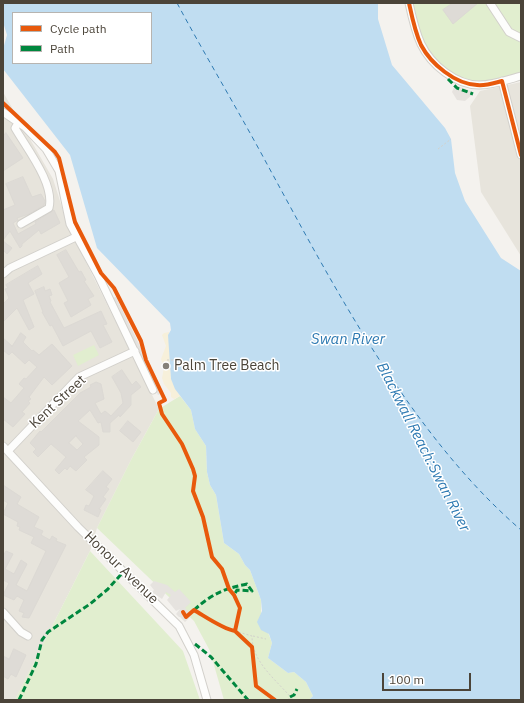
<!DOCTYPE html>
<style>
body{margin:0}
#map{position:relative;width:524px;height:703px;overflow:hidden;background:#f4f2ee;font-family:"IBM Plex Sans",sans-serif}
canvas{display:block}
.frame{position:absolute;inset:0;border:4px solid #4b4439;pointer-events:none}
.legend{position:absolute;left:12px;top:12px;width:140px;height:52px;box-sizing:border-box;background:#fff;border:1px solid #b7b4b0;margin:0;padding:5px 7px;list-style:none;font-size:12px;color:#4b4439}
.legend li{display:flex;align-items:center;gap:8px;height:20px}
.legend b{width:20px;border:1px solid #b7b4b0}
.scale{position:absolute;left:382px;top:673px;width:89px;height:18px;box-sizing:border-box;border:2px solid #4b4439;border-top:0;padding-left:5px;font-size:12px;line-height:14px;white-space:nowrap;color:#4b4439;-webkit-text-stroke:3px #fff;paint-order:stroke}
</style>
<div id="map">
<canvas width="524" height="703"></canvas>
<div class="frame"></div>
<ul class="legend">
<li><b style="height:5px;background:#e8590c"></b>Cycle path</li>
<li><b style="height:5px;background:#00873e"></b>Path</li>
</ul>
<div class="scale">100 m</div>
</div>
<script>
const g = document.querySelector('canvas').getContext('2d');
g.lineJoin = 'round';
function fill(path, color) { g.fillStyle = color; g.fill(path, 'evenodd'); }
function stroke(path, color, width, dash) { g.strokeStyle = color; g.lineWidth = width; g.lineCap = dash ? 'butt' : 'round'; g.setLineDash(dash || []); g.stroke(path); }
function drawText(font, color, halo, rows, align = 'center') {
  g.font = font + ' "IBM Plex Sans",sans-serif'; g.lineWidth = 3; g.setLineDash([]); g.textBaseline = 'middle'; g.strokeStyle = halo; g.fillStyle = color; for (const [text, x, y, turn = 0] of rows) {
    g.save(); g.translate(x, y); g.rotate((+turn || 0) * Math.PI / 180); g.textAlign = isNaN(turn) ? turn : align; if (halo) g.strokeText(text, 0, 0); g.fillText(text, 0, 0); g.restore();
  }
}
const residential = new Path2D(`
 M521,82V256L481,192L470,106L480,91Z
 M3,92L53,179L68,226L159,409L132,458L97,528L90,551L15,700H3Z`);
const green = new Path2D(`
 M413,3H521V73C507,77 493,82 479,82C456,83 429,56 421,36C417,26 416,14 413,3Z
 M94,345L99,355L78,366L73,355Z
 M180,396L191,410L195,429L206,446L207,472L210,485L216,495L224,543L239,554L245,565L250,570L261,600V614L272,643L268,658L288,673L294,672L306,682L313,696L309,700H224L210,651L194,621L97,528L132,458L159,409Z
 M90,551L183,651L200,700H15Z`);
const sand = new Path2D(`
 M169,332L171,379L180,396L174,399L171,397V393L164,384L162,378L164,368L161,359L166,346L162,335L164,333Z`);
const parking = new Path2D(`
 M455,85L471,91L474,93L465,101L457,100L452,92Z
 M116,297L163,393L158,395L112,298Z
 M154,581L167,585L175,592L179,589L191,602L185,608L192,615L185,622L180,617H179L176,614L180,609L176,611L167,600L171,595L166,592L162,599L152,592L154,590L150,585Z`);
const water = new Path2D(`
 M3,3H378V19L392,65L445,128L451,139L455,173L465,201L501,258L521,271V700H309L313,696L306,682L294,672L288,673L268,658L272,643L269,634L261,630L257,622L262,611L261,600L250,570L245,565L239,554L224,543L216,495L210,485L207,472L206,446L195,429L191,410L175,389L171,379L168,335L171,330L170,323L97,248L70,155L3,69V49L7,35L3,22ZM13,13H151V63H13Z`);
const ferry = new Path2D(`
 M177,3C206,57 238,110 267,164C335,289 412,436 521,530`);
const building = new Path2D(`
 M453,3H478L453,24L443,10Z
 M6,133L23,158L3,171V137Z
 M23,177L32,197L41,194L45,201L44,205L29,214L17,218L18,220L13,223L18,234L36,224L35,222L54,210L60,223L41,234L39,230L22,244V246L20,248L10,231L3,240V210L15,205L6,184Z
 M3,241L12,248L7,254L3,250Z
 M66,250L79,272L81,271L86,280L84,281L94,296L88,299L91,305L71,317L64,303L68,301L59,283L69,277L57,255Z
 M38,266L42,274L28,283L34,294L23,300L34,327L29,330L17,308L3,322V304L9,298L5,289L8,288L6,285Z
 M44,287L45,291L50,289L52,295L49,296L51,301L50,302L64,328L101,311L107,324L103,325L112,342L100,348L91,331L63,346L52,325L50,326L42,312H43L35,291Z
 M21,333L26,337L23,342L32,351L33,350L39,355L52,344L72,366L52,385L44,377L29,397L31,399L28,401L30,403L22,412L25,414L13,427L3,419V397L11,403L24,388L19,384L24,378L26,379L37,367L29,360L25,364L12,352L9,355L3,350V338L12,346Z
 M122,370L132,385L136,381L141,387L131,395V405L120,417L119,415L110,423V432H103L101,422L98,423L90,410L78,421L99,437V445L84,457L87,460L76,471L70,466L67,470L65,468L59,474L55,470L66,457L51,444L38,457L33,452L36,449L30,443L40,431L41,432L80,393L91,387L90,385L96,382L101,384L104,399L95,403L101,414L105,411L111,416L123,403L121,393L112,377ZM76,436L83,444L77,450L69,443Z
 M128,421L141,432L133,442L120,431Z
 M103,471L112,479L106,487L109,489L103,497L106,499L99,509L101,510L98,517L84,510L86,505L89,506L94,496L86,490Z
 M3,485L21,497L17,504L39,517L34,527L43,531L41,535L50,540L52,536L57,539L56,541L66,545L29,618L22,617L24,613L19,611L24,600L17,596L14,600L3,595L9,583L3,580V556L6,551L13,554L5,569L14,574L21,560L27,564L16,585L27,591L46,551L31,543L34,537L19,530L20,527L17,526L18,522L3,514L8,503L3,500Z
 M14,649L26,655L16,677L11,674L8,679L3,676V656L9,659Z`);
const path = new Path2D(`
 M438,149L451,139
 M167,360H180
 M235,631L252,636C252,663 277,680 293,700
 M253,636L266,639
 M288,700L290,697`);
const minor = new Path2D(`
 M409,3C412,17 415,31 421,44C431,65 456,85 479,85C493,85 507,80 521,76
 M490,3L509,32L521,38
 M502,81L521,155
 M3,112L25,127L46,149L59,171L70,224L98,275L153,390
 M18,123L15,128C27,149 55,184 49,208L21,224
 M3,274L10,268L78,236
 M3,446L78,527L179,626L194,655L207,700
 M8,451L79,377L135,351
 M3,612L21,632L28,636`);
const quiet = new Path2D(`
 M448,79L457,88L473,94
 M194,610C212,594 223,589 247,584L252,591L237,590L234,595
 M195,644L211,657L248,700
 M290,697L294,695L297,689
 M19,700L36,664L42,640L48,632L90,604L108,589L124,571`);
const cycleway = new Path2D(`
 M409,3C412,17 415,32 421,45C431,64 455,84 477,85C486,86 494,83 502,81L521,155
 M3,103L55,152L59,158L75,222L101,273L114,288L141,341L146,360L165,400L159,403L162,414L182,444L193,469L195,476L193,491L203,517L212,557L222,569L229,589L234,595L240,608L235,631L252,647L256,686L275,700
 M183,612L186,617L194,610C206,617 223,629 235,631`);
const markers = [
 [166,366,4,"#868178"]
];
const poiNames = [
 ["Palm Tree Beach",174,366]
];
const streetNames = [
 ["Kent Street",58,402,-43],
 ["Honour Avenue",121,568,44]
];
const waterNames = [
 ["Swan River",348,340],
 ["Blackwall Reach:Swan River",423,447,63]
];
fill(residential, '#e7e4dc');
fill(green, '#e1eecf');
fill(sand, '#f7f0da');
fill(parking, '#e6e3df');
fill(water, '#c0ddf1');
stroke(ferry, '#2e7ab2', 1, [5, 4]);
fill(building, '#dedbd6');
stroke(building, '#dcd9d4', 1);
stroke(minor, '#d2d0cb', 9);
stroke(path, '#d3d2cc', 1, [2, 2]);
stroke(minor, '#fdfdfc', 7);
stroke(quiet, '#00873e', 3, [6, 3]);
stroke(cycleway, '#e8590c', 4);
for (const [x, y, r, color] of markers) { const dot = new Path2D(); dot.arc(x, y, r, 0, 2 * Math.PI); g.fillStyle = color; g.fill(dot); stroke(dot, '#fff', 1.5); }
drawText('14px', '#4b4439', '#fff', poiNames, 'left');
drawText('14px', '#4b4439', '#fff', streetNames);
drawText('italic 15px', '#2e7ab2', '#fff', waterNames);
</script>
